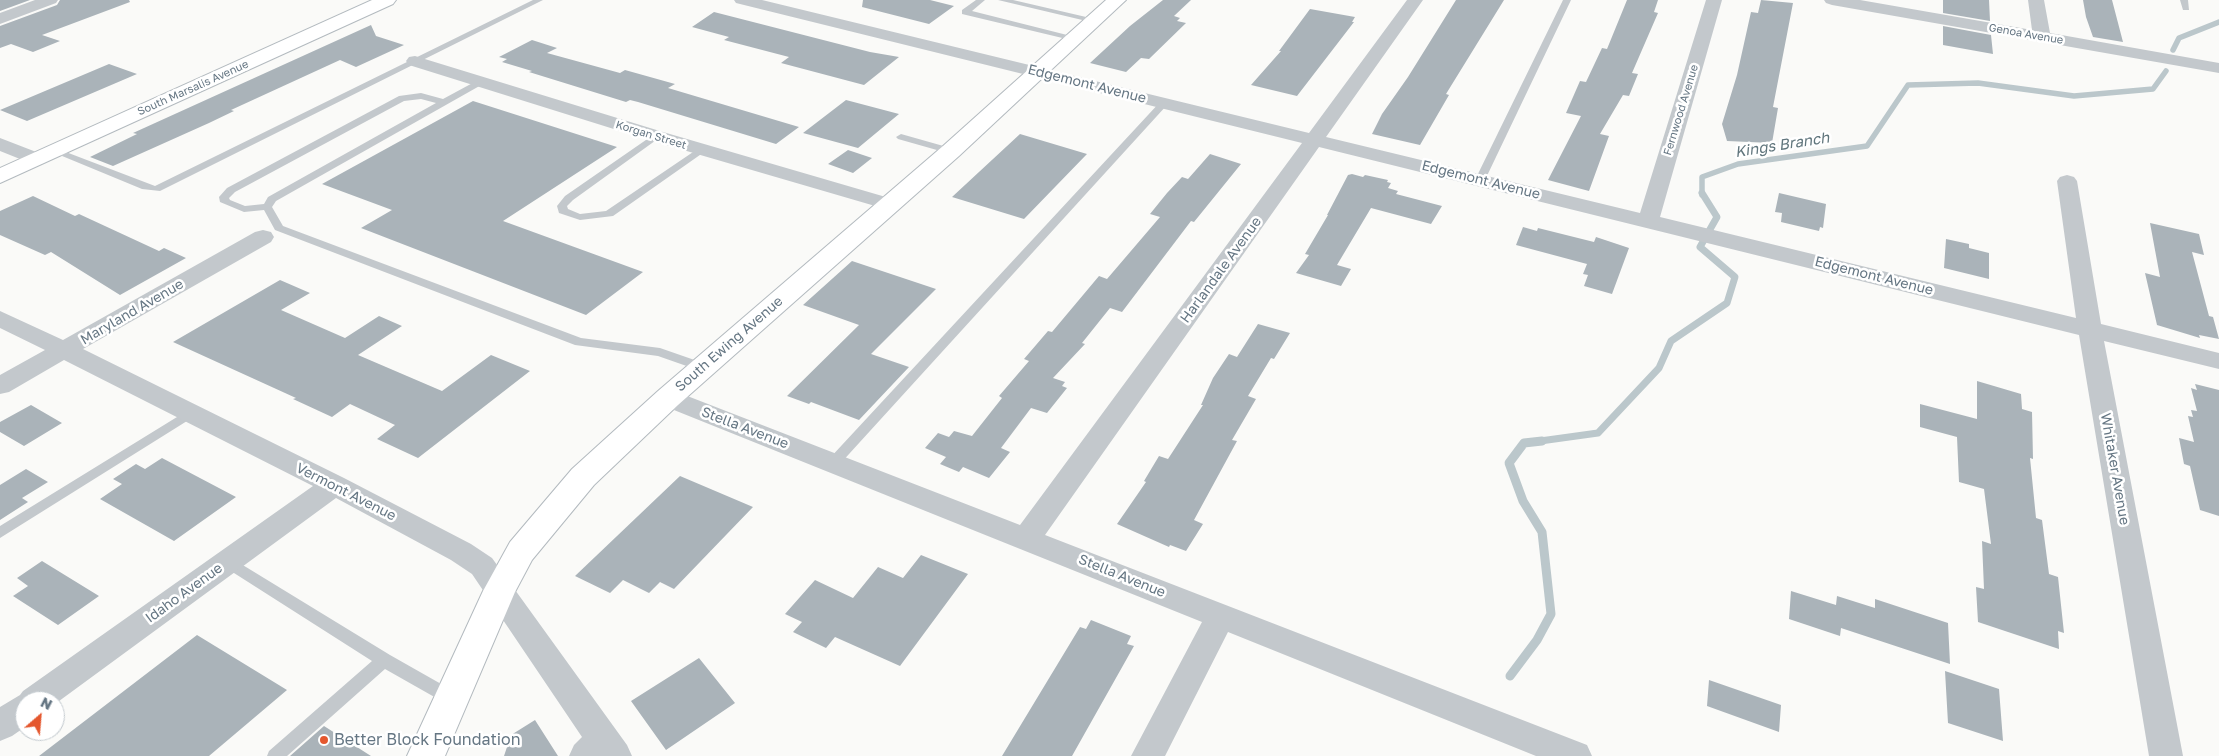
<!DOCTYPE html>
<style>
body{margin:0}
#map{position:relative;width:2219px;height:756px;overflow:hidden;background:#fafaf8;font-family:"Golos Text",sans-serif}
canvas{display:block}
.north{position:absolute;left:15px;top:691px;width:50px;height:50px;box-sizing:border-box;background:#fff;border:1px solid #c1c8cd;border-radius:50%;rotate:27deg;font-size:14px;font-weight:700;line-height:20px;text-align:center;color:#657683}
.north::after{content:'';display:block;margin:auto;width:18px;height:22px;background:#e4572e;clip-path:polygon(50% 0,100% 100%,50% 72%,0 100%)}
</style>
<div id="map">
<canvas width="2219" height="756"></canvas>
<div class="north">N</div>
</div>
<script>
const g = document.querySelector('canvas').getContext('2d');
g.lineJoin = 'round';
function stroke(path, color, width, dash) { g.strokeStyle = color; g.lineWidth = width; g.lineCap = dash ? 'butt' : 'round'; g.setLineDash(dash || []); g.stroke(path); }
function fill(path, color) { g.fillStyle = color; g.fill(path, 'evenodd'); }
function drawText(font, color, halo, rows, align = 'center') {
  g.font = font + ' "Golos Text",sans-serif'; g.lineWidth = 5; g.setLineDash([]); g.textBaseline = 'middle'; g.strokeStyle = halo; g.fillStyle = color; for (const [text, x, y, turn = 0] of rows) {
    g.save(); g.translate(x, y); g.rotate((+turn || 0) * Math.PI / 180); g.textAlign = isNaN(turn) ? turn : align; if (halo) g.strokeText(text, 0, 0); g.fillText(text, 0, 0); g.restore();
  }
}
const streamFar2 = new Path2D(`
 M2173,50L2179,38L2219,22
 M1702,195V177L1738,164L1867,146L1908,85L1978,83L2074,96L2153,89L2166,71`);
const streamFar1 = new Path2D(`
 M1533,442L1598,433L1659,368L1671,341L1727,303L1735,277L1700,247L1717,217L1702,193`);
const stream = new Path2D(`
 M1510,676L1537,640L1551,614L1542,532L1523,501L1509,463L1524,443L1542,441`);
const building = new Path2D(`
 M0,0H30L0,11Z
 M60,0H129L130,2L42,35L60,41L33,52L11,44L0,48V26L57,5Z
 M863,0H930L954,6L929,24L862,7Z
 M1163,0H1191L1174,16L1180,18L1177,21L1186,23L1149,59L1141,58L1126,72L1090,63L1130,26Z
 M1456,0H1504L1446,94L1449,95L1420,145L1372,134L1382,114L1408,77Z
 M1627,0H1658L1654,12L1658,13L1632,73L1638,74L1629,96L1623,95L1600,134L1609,136L1589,191L1548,180L1581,116L1566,113L1580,81L1586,82L1602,48L1607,49Z
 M1761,0L1793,3L1773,107L1778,108L1772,143L1727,141L1722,124L1737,75L1751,12L1758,13Z
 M1943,0H1989L1990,21L1943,13Z
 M2083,0H2112L2123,42L2093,37L2086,17Z
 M1310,9L1355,17L1352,22H1354L1297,96L1251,85L1281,51H1279Z
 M714,12L870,52L899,57L864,85L781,63L789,57L724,40L729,37L692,27Z
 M371,25L376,36L404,45L356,67L340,60L231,110L234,111L209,123L113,166L90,157L137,134L133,133Z
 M1943,26L1991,35L1993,54L1943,45Z
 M532,40L557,48L547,53L620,73L625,70L675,84L668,88L799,127L776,144L638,102L630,100L626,102L529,72L532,71L502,62L507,59L499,57Z
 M109,64L137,74L27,121L0,110Z
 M846,100L899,114L858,148L803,133Z
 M473,101L617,147L503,221L643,272L586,315L361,228L392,210L322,184Z
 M1020,134L1087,154L1024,219L952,197Z
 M848,150L872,158L853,173L828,164Z
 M1210,154L1241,164L1194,222L1191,221L1122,312L1110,308L1082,343L1085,344L1053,378L1065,382L1062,386L1067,388L1047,413L1031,408L1001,448L1010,452L989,478L963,467L959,472L940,464L946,457L925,448L938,433L949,437L954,431L972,436L1002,398L999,396L1029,361L1024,359L1048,331L1052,332L1099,276L1107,279L1160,217L1150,214L1167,193L1182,177L1188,179Z
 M1352,174L1363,177L1365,175L1388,180L1387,182L1391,183L1388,188L1398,191L1396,194L1442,206L1431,224L1371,208L1337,265L1351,269L1341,286L1296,273L1309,255L1305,254L1328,215H1327L1348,175Z
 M1779,193L1826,204L1823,228L1820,227L1819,231L1781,222L1782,213L1775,212Z
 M33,196L75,216L79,214L159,251L164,248L186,258L120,295L51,252L45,255L0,235V211Z
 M2150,223L2199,234L2204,255L2192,252L2209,316L2213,317L2219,339L2199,335L2200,338L2157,325L2145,273L2160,277Z
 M1523,227L1537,231L1538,228L1594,242L1596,237L1629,248L1612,294L1584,286L1588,275L1583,274L1587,264L1516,245Z
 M1946,239L1969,244V248L1989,253V279L1944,268Z
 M852,261L936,289L871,354L909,367L859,420L811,402L809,404L787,396L859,325L803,305Z
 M280,280L310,293L281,310L345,338L379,316L402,326L358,355L442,391L491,355L530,371L418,458L377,439L395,425L350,404L332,417L293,399L296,398L173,342Z
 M1258,324L1290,333L1274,359L1271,358L1248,396L1256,399L1232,440L1237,441L1194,520L1203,524L1186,551L1170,545L1169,547L1117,524L1146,482L1144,481L1159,456L1168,459L1203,405H1201L1213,378L1229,354L1237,357Z
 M1977,381L2021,394L2022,409L2032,412L2033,459L2030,458L2036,518L2042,520L2049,574L2058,577L2064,633L2058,631L2059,649L1978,622L1976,587L1984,589L1982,541L1991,544L1984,489L1959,482L1957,437L1920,427V404L1977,419Z
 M2195,384L2219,390V516L2200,510L2190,466L2184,464L2179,438L2194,442L2188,416L2193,417L2191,410L2197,411L2191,388L2197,390Z
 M31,405L62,423L24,446L0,432V422Z
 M162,458L236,497L174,541L100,499L122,484L113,479L136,464L145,469Z
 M26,469L48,482L22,498L28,502L0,520V485Z
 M680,476L753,507L674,589L660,582L649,593L623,580L610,593L575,576Z
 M921,555L968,574L900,666L835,637L826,648L793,632L802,622L785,614L815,580L853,598L878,567L903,578Z
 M42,561L99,596L58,625L13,596L28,586L17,578Z
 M1791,591L1836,605L1837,596L1875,608V599L1948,623L1950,664L1841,628L1840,636L1789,619Z
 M1091,620L1131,636L1127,644L1134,646L1072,756H1002L1080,627L1086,629Z
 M197,635L287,690L209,756H39Z
 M699,658L735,703L666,750L631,701Z
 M1945,671L1999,689L2003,741L1948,723Z
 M1709,680L1781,705L1779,732L1707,706Z
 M535,720L558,756H504L511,735Z
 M324,726L371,756H290Z`);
const lane = new Path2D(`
 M533,0H543L160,191L142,189L50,151L52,149H58L155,186Z
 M976,0H985L972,11L1079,38L1075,41L962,14V10Z
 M998,0H1013L1099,20L1095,23Z
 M1563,0H1571L1485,180L1484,182H1476L1475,180Z
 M2180,0H2188L2189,10H2183Z
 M480,79L485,82L483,84L276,201L272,207L283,226L581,338L660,348L706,364L708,367L706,370H698L658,356L575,345L275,230L264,210L244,212L220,202L219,197L227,188L399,96L421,93L443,99ZM421,99L436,103L268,197L264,204L245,206L230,200L229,198L235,192L404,101Z
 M1164,100L1169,103L1167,105L839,465H829L827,462L829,459L1161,101Z
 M656,133L661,136L659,138L573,200L567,206L568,209L580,214L606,211L699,148H705L707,150L613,216L580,220L559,213L557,206L565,196Z
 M901,134L954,149L956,151L951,154L898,139L896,137Z
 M190,409L196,413L195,416L0,538V526Z
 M228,556L390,655L457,693L459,698L457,703L451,705L445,703L385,669L287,756H267L269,751L372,661L223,566L221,562L223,558Z`);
const street = new Path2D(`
 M35,0H58L56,3L0,24V13Z
 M734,0H762L1309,133L1407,0H1423L1326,137L1640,213L1706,0H1722L1660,217L2076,318L2057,181L2060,177L2067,175L2074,177L2077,181L2101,324L2219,353V369L2104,341L2183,756H2149L2079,335L1319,147L1045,535L1587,745L1592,756H1536L1228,632L1165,756H1131L1202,622L659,404L655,398L659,392L668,389L677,392L1020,525L1302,143L736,3Z
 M1824,0H1860L2032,30L2028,0H2044L2050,33L2219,63V73L1832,5L1826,3Z
 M415,56L663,132L896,200L899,204L896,208L889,210L882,208L649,140L409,65L406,61L409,57Z
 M0,138L44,155L47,159L44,163L37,165L30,163L0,151Z
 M263,230L271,232L274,237L271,242L83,349L344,478L471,544L492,558L627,745L632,756H569L574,745L582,737L472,574L451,560L336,498L55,704V701H25V727L12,736L0,741V707L20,695L23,691L313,486L64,360L9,392L0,394V375L45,350L0,328V311L63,340L255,232Z`);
const secondary = new Path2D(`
 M372,0H396L393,4L0,183V168Z
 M1106,0H1126L959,156L678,405L594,485L532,560L515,592L445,756H407L483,591L510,542L572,469L658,391L943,146Z`);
const markers = [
 [324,740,5,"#e4572e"]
];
const farStreetnames = [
 ["Genoa Avenue",2026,34,10],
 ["South Marsalis Avenue",193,88,-24],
 ["Fernwood Avenue",1681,110,-73],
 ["Korgan Street",651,135,17]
];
const streetNames = [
 ["Edgemont Avenue",1087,84,14],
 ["Edgemont Avenue",1481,180,14],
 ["Harlandale Avenue",1221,270,-54],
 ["Edgemont Avenue",1874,276,14],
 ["Maryland Avenue",132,312,-30],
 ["South Ewing Avenue",729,344,-41],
 ["Stella Avenue",745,428,21],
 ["Whitaker Avenue",2115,469,80],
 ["Vermont Avenue",346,492,27],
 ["Stella Avenue",1122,576,22],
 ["Idaho Avenue",184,593,-36]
];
const waterNames = [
 ["Kings Branch",1782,145,-9]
];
const nearPoinames = [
 ["Better Block Foundation",334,740]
];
stroke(streamFar2, '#bbc7cb', 5.5);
stroke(streamFar1, '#bbc7cb', 7);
stroke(stream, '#bbc7cb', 9);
fill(building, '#aab3b9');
stroke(secondary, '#b3babf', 2);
fill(lane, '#c3c8cc');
fill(street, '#c3c8cc');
fill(secondary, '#fff');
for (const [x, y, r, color] of markers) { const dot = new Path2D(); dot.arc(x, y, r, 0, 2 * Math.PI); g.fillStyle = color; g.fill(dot); stroke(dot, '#fff', 2); }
drawText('11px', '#657683', '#fff', farStreetnames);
drawText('14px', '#657683', '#fff', streetNames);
drawText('italic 15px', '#60757c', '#fff', waterNames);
drawText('16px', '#657683', '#fff', nearPoinames, 'left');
</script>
